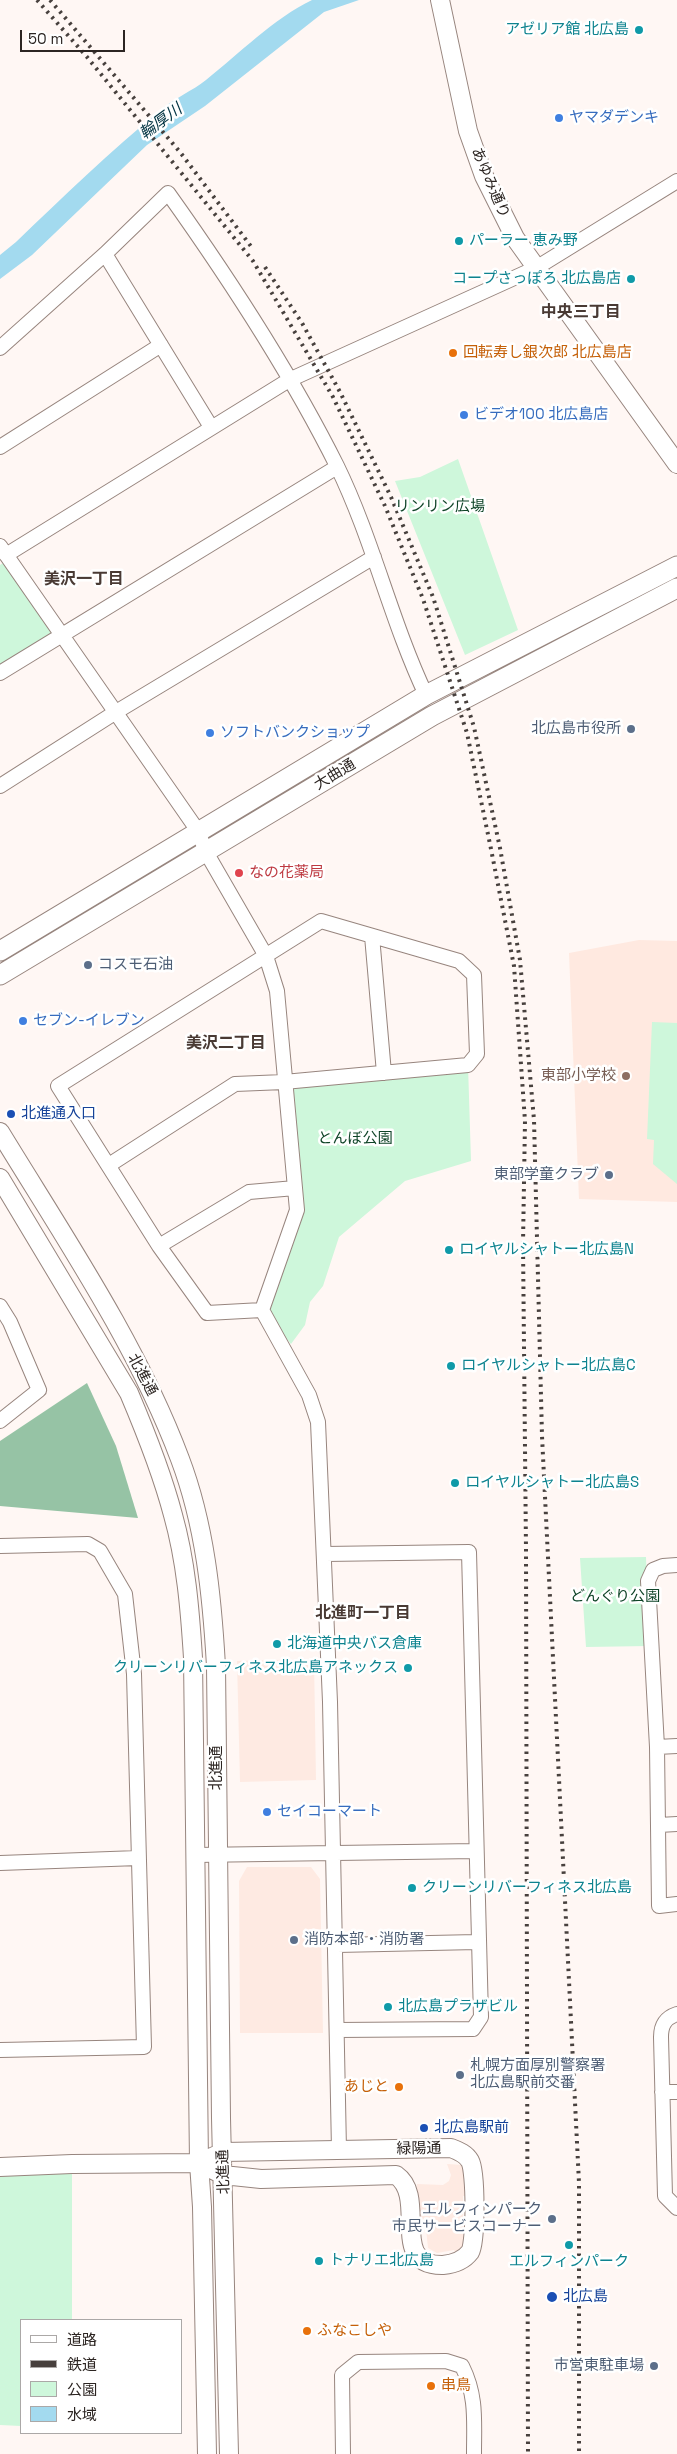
<!DOCTYPE html>
<meta charset="utf-8">
<style>
body{margin:0}
#map{position:relative;width:677px;height:2454px;overflow:hidden;background:#fff7f4;font-family:"Space Grotesk","Noto Sans JP",sans-serif}
canvas{display:block}
.legend{position:absolute;left:20px;top:2319px;width:162px;height:115px;box-sizing:border-box;background:#fff;border:1px solid #aba8a7;margin:0;padding:6px 9px;list-style:none;font-size:15px;color:#2c2522}
.legend li{display:flex;align-items:center;gap:10px;height:25px}
.legend b{width:25px;border:1px solid #aba8a7}
.scale{position:absolute;left:20px;top:30px;width:105px;height:22px;box-sizing:border-box;border:2px solid #2c2522;border-top:0;padding-left:6px;font-size:15px;line-height:18px;white-space:nowrap;color:#2c2522;-webkit-text-stroke:4px #fff;paint-order:stroke}
</style>
<div id="map">
<canvas width="677" height="2454"></canvas>
<ul class="legend">
<li><b style="height:6px;background:#fff"></b>道路</li>
<li><b style="height:6px;background:#47403d"></b>鉄道</li>
<li><b style="height:14px;background:#cef7db"></b>公園</li>
<li><b style="height:14px;background:#a3daef"></b>水域</li>
</ul>
<div class="scale">50 m</div>
</div>
<script>
const g = document.querySelector('canvas').getContext('2d');
g.lineJoin = 'round';
function fill(path, color) { g.fillStyle = color; g.fill(path, 'evenodd'); }
function stroke(path, color, width, dash) { g.strokeStyle = color; g.lineWidth = width; g.lineCap = dash ? 'butt' : 'round'; g.setLineDash(dash || []); g.stroke(path); }
function drawText(font, color, halo, rows, align = 'center') {
  g.font = font + ' "Space Grotesk","Noto Sans JP",sans-serif'; g.lineWidth = 5; g.setLineDash([]); g.textBaseline = 'middle'; g.strokeStyle = halo; g.fillStyle = color; for (const [text, x, y, turn = 0] of rows) {
    g.save(); g.translate(x, y); g.rotate((+turn || 0) * Math.PI / 180); g.textAlign = isNaN(turn) ? turn : align; if (halo) g.strokeText(text, 0, 0); g.fillText(text, 0, 0); g.restore();
  }
}
const industrial = new Path2D(`
 M314,1659L316,1780L240,1782L237,1661Z
 M247,1867H311L320,1879L323,2033H240L239,1881Z
 M447,2164L462,2165L465,2173L466,2196H463V2237L466,2238L465,2243L456,2254L454,2250L437,2253L428,2248L425,2219H417V2184L443,2185L449,2181L451,2175Z`);
const built = new Path2D(`
 M639,940L677,941V1202L579,1199L569,953Z`);
const green = new Path2D(`
 M458,459L518,630L465,655L395,481L420,477Z
 M3,563L53,635L0,667V565Z
 M652,1022L677,1023V1184L653,1164L654,1140L647,1139Z
 M468,1065L471,1161L405,1181L339,1237L323,1286L310,1302L305,1325L291,1344L262,1310L297,1210L284,1082Z
 M646,1557L649,1646L586,1647L580,1558Z
 M72,2164V2320H21V2426L0,2425V2167Z`);
const forest = new Path2D(`
 M87,1383L116,1446L138,1518L0,1506V1441Z`);
const water = new Path2D(`
 M312,0H359L324,12L205,106L147,145L32,255L0,279V255L16,242C63,197 110,151 162,109C175,98 192,91 206,80C240,53 273,19 312,0Z`);
const minor = new Path2D(`
 M105,254L211,427
 M0,348L105,254L168,193C230,280 289,370 337,466C373,540 391,621 426,695
 M0,447L161,345
 M0,546L198,831L206,852L266,956L277,991L297,1210L262,1310L309,1395L318,1422L330,1702L339,2150
 M6,555L289,380L536,268L677,181
 M0,673L337,467
 M0,786L116,712L374,557
 M372,936L384,1073
 M109,1165L235,1084L284,1082L468,1065L477,1054L474,975L459,961L321,921L58,1086L159,1246L207,1313L262,1310
 M159,1246L249,1192L295,1188
 M0,1306L10,1322L39,1390L0,1421
 M0,1546L88,1544L100,1551L125,1594L134,1674L144,2047L0,2050
 M325,1554L469,1552L481,2017L473,2029L337,2030
 M677,1565L663,1566L653,1570L648,1581L657,1747L659,1906L677,1904
 M657,1747L677,1746
 M659,1825L677,1824
 M195,1855L476,1851
 M0,1863L138,1858
 M337,1945L477,1942
 M677,2014C665,2018 661,2025 661,2037L665,2196L677,2208
 M662,2092H677
 M343,2454L342,2375L358,2362L446,2361L462,2366C477,2396 474,2421 474,2454`);
const tertiary = new Path2D(`
 M440,0L468,131L484,176L515,238L677,464
 M0,1132C64,1237 137,1344 180,1459C205,1525 212,1596 216,1666L221,2118L229,2454
 M0,1178L129,1393C146,1433 162,1473 173,1515C186,1561 190,1610 193,1658L199,2163L202,2207L207,2454
 M0,2167L72,2164L199,2163L223,2152L451,2148C459,2151 466,2154 470,2161C476,2172 476,2242 470,2252C464,2260 453,2264 443,2265C387,2266 429,2198 396,2175L261,2179L223,2175L213,2170`);
const secondary = new Path2D(`
 M0,951L426,695L677,566
 M0,975L432,716L677,588`);
const rail = new Path2D(`
 M37,0L87,57L253,261L333,397L385,506L423,599L467,733L491,849L514,966L525,1121L523,1244L526,1550L528,2454
 M50,0L180,152L253,249
 M265,267L302,323L340,392L391,497L433,597L474,727L500,848L520,960L534,1120L542,1436L579,2183V2454`);
const markers = [
 [639,30,5,"#0f9aa8"],
 [559,118,5,"#3f7fe0"],
 [459,241,5,"#0f9aa8"],
 [631,279,5,"#0f9aa8"],
 [453,353,5,"#e8710a"],
 [464,415,5,"#3f7fe0"],
 [631,729,5,"#5c6f8a"],
 [210,733,5,"#3f7fe0"],
 [239,873,5,"#e0444e"],
 [88,965,5,"#5c6f8a"],
 [23,1021,5,"#3f7fe0"],
 [626,1076,5,"#8d6e63"],
 [11,1114,5,"#1a4fb4"],
 [609,1175,5,"#5c6f8a"],
 [449,1250,5,"#0f9aa8"],
 [451,1366,5,"#0f9aa8"],
 [455,1483,5,"#0f9aa8"],
 [277,1644,5,"#0f9aa8"],
 [408,1668,5,"#0f9aa8"],
 [267,1812,5,"#3f7fe0"],
 [412,1888,5,"#0f9aa8"],
 [294,1940,5,"#5c6f8a"],
 [388,2007,5,"#0f9aa8"],
 [460,2075,5,"#5c6f8a"],
 [399,2087,5,"#e8710a"],
 [424,2128,5,"#1a4fb4"],
 [552,2219,5,"#5c6f8a"],
 [569,2245,5,"#0f9aa8"],
 [319,2261,5,"#0f9aa8"],
 [552,2297,6,"#1a4fb4"],
 [307,2331,5,"#e8710a"],
 [654,2366,5,"#5c6f8a"],
 [431,2386,5,"#e8710a"]
];
const cultureNames = [
 ["アゼリア館 北広島",629,30,"right"],
 ["パーラー 恵み野",469,241],
 ["コープさっぽろ 北広島店",621,279,"right"],
 ["ロイヤルシャトー北広島N",459,1250],
 ["ロイヤルシャトー北広島C",461,1366],
 ["ロイヤルシャトー北広島S",465,1483],
 ["北海道中央バス倉庫",287,1644],
 ["クリーンリバーフィネス北広島アネックス",398,1668,"right"],
 ["クリーンリバーフィネス北広島",422,1888],
 ["北広島プラザビル",398,2007],
 ["トナリエ北広島",329,2261],
 ["エルフィンパーク",569,2262,"center"]
];
const shopNames = [
 ["ヤマダデンキ",569,118],
 ["ビデオ100 北広島店",474,415],
 ["ソフトバンクショップ",220,733],
 ["セブン-イレブン",33,1021],
 ["セイコーマート",277,1812]
];
const streetNames = [
 ["あゆみ通り",490,183,67],
 ["大曲通",335,775,-31],
 ["北進通",142,1375,62],
 ["北進通",217,1768,-90],
 ["緑陽通",419,2149,-1],
 ["北進通",224,2172,-92]
];
const foodNames = [
 ["回転寿し銀次郎 北広島店",463,353],
 ["あじと",389,2087,"right"],
 ["ふなこしや",317,2331],
 ["串鳥",441,2386]
];
const parkNames = [
 ["リンリン広場",440,507],
 ["とんぼ公園",355,1139],
 ["どんぐり公園",615,1597]
];
const serviceNames = [
 ["北広島市役所",621,729],
 ["コスモ石油",98,965,"left"],
 ["東部学童クラブ",599,1175],
 ["消防本部・消防署",304,1940,"left"],
 ["札幌方面厚別警察署",470,2066,"left"],
 ["北広島駅前交番",470,2083,"left"],
 ["エルフィンパーク",542,2210],
 ["市民サービスコーナー",542,2227],
 ["市営東駐車場",644,2366]
];
const healthNames = [
 ["なの花薬局",249,873]
];
const educationNames = [
 ["東部小学校",616,1076]
];
const transitNames = [
 ["北進通入口",21,1114],
 ["北広島駅前",434,2128],
 ["北広島",563,2297]
];
const waterNames = [
 ["輪厚川",161,122,-36]
];
const neighbourhoodNames = [
 ["中央三丁目",581,313],
 ["美沢一丁目",84,580],
 ["美沢二丁目",226,1044],
 ["北進町一丁目",363,1614]
];
fill(industrial, '#feeae2');
fill(built, '#ffe9e0');
fill(green, '#cef7db');
fill(forest, '#96c3a5');
fill(water, '#a3daef');
stroke(minor, '#97857e', 16);
stroke(tertiary, '#97857e', 20);
stroke(secondary, '#97857e', 21);
stroke(minor, '#fff', 14);
stroke(tertiary, '#fff', 18);
stroke(secondary, '#fff', 19);
stroke(rail, '#47403d', 4, [2.5, 5]);
for (const [x, y, r, color] of markers) { const dot = new Path2D(); dot.arc(x, y, r, 0, 2 * Math.PI); g.fillStyle = color; g.fill(dot); stroke(dot, '#fff', 2); }
drawText('15px', '#0d838f', '#fff', cultureNames, 'left');
drawText('15px', '#366cbe', '#fff', shopNames, 'left');
drawText('15px', '#2c2522', '#fff', streetNames);
drawText('15px', '#c56008', '#fff', foodNames, 'left');
drawText('15px', '#0e4427', '#fff', parkNames);
drawText('15px', '#4e5e75', '#fff', serviceNames, 'right');
drawText('15px', '#be3a42', '#fff', healthNames, 'left');
drawText('15px', '#785e54', '#fff', educationNames, 'right');
drawText('15px', '#164399', '#fff', transitNames, 'left');
drawText('italic 16px', '#003342', '#fff', waterNames);
drawText('bold 16px', '#493a34', '#fff', neighbourhoodNames);
</script>
